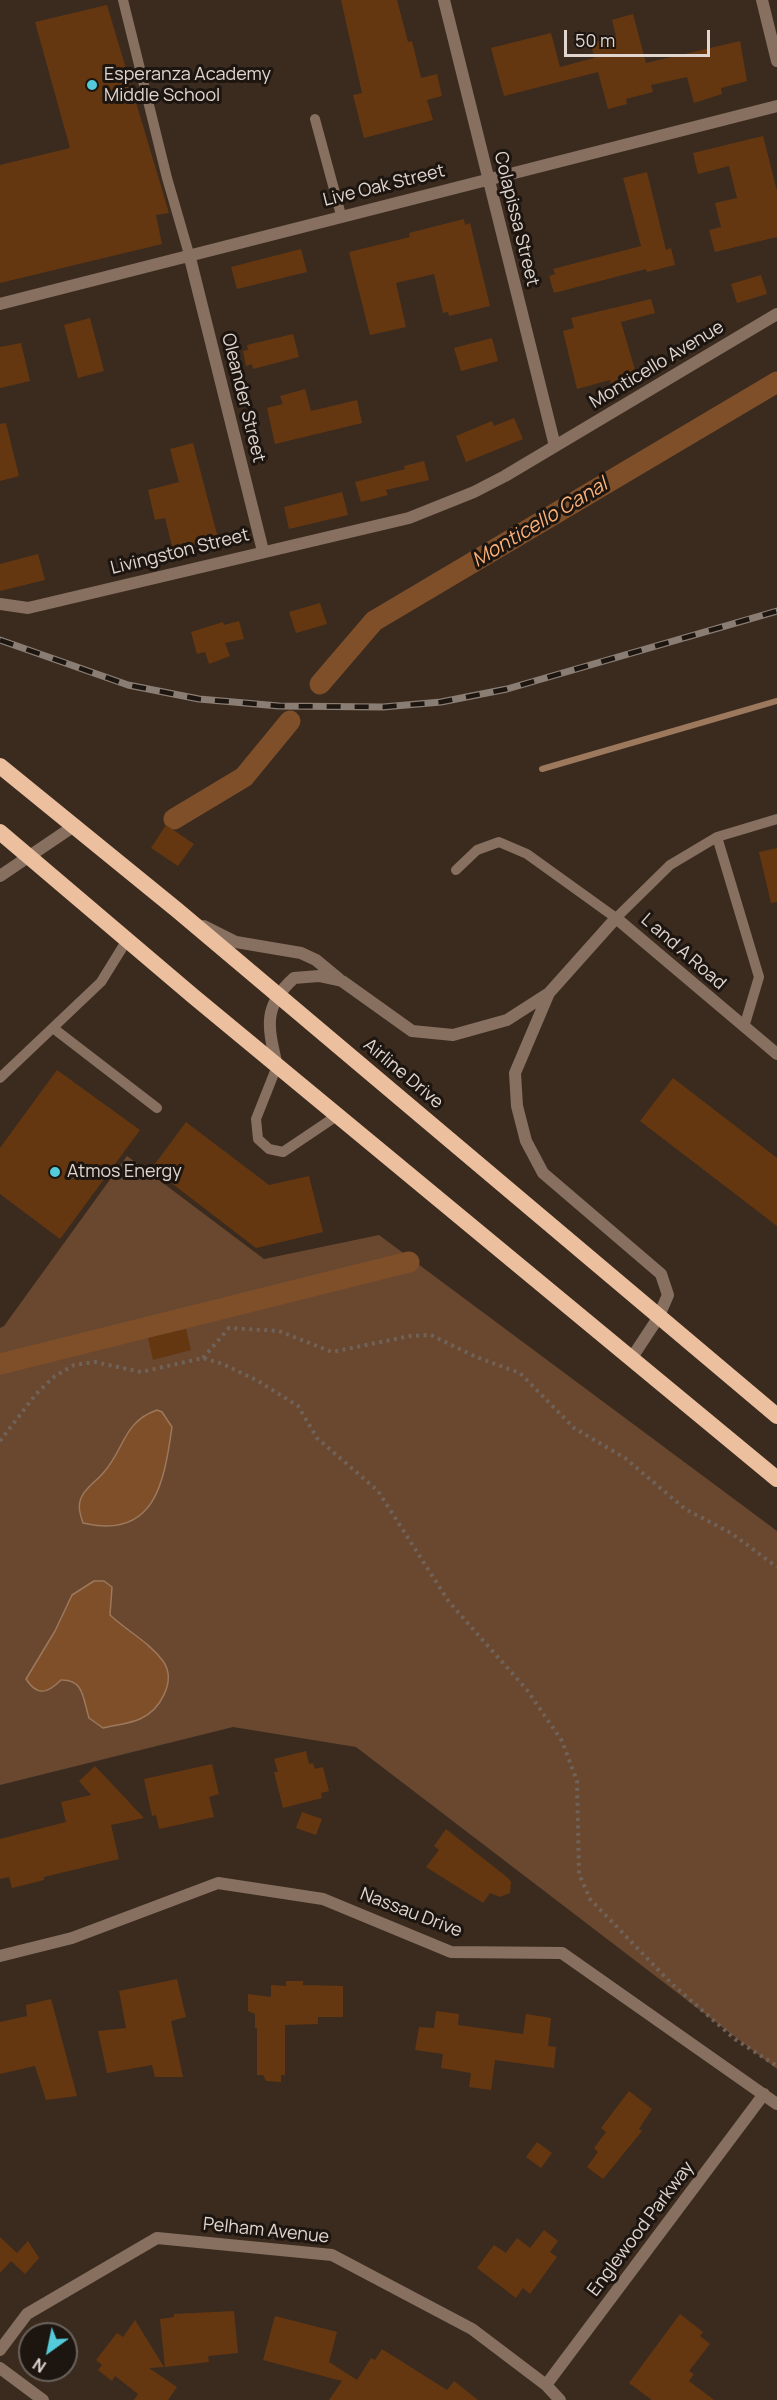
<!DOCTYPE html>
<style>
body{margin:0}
#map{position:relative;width:777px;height:2400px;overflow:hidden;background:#3b2b1f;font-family:Manrope,sans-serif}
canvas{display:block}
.north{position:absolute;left:18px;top:2322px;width:60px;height:60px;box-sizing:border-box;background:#1c1510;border:2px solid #6b625c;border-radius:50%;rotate:213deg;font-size:16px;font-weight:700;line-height:24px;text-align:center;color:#e1d6cf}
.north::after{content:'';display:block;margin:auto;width:21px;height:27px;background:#53cbda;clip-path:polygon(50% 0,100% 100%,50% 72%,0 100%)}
.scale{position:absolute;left:564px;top:30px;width:146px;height:27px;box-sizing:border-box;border:3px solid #e1d6cf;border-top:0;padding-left:8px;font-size:18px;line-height:21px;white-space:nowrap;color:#e1d6cf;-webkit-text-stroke:4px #1c1510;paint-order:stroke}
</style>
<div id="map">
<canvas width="777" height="2400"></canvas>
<div class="north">N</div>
<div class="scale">50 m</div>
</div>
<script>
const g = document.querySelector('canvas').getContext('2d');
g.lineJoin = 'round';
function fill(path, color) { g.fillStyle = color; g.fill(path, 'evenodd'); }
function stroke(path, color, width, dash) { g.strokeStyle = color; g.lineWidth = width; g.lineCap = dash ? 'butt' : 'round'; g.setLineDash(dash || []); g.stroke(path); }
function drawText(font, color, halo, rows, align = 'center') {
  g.font = font + ' Manrope,sans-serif'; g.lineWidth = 6; g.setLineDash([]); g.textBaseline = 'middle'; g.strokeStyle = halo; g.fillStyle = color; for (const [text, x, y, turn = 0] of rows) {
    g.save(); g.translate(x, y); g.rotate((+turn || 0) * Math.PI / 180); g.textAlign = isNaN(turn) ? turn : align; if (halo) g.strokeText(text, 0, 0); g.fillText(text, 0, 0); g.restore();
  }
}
const green = new Path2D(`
 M127,1156L264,1259L379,1235L777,1531V2069L356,1747L233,1727L0,1785V1328L4,1326Z`);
const water = new Path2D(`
 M157,1410L162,1412L172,1427C164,1483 155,1540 83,1523C80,1514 77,1505 82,1496C87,1486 98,1480 104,1472C125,1448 123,1422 157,1410Z
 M94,1581H104L112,1587L110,1615C127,1631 149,1642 163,1661C177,1681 160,1710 140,1719C129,1724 114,1725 103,1728L89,1718C83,1699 84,1679 61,1680C47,1694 37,1696 26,1679L55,1631L72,1595Z`);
const stream = new Path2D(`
 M542,769L777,701`);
const canal = new Path2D(`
 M320,684L374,621L777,382
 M174,819L244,777L290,721
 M0,1364L409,1262`);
const building = new Path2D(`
 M341,0H397L408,42L412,41L421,78L437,74L442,96L427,100L433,120L364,138L353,95L362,93Z
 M107,5L169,213L156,215L162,244L0,283V165L70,148L35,22Z
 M633,14L646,63L740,41L747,81L721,88L722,94L694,103L687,77L651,85L653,92L626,99L627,104L608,109L598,72L504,96L491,48L551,33L560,67L594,58L591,43L616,36L612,20Z
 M763,136L777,191V237L715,252L709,230L721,227L715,203L737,198L729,166L698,174L693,153Z
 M647,172L666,250L671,248L675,265L647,272L646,269L554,293L549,276L555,274L553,269L641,246L623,178Z
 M464,219L465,225L470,223L490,306L449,316L448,312L443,313L434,274L396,283L406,327L370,335L349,252L410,237L409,233Z
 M301,249L307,272L237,289L231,267Z
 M761,275L767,294L737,303L731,284Z
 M651,299L655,313L621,322L635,370L620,383L611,385L610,380L577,389L563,331L574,328L571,318Z
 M90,318L104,371L78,378L64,325Z
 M293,334L299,357L253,369L252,364L246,366L243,351L248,350L247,345Z
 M492,338L498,361L461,371L454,348Z
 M21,343L30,381L0,388V347Z
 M305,389L311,411L357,400L362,423L275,444L267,408L283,404L280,396Z
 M514,418L523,439L466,462L456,436L492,421L494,426Z
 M6,423L19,476L0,481V424Z
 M193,443L219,542L174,554L165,518L155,520L148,490L179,482L170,449Z
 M424,461L429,480L386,490L388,495L361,502L355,482L405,469L404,466Z
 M342,492L348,515L289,529L284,507Z
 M38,554L45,580L0,591V564Z
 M320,603L327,624L296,633L289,612Z
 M239,621L244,639L225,643L230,656L209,664L205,652L197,654L191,632L223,622L224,625Z
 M166,825L194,844L178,866L151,848Z
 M777,848V902L771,903L759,852Z
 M57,1070L140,1130L60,1239L0,1194V1148Z
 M673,1078L777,1158V1226L640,1121Z
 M186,1122L269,1185L309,1176L323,1232L256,1248L152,1168Z
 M186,1329L191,1350L153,1360L148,1338Z
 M306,1751L309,1764L313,1763L315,1769L323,1767L329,1791L321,1793L322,1798L283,1808L274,1772H278L274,1759Z
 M212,1764L219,1794L209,1797L214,1817L159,1829L156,1815L152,1816L144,1779Z
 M95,1766L144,1818L111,1825L119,1859L44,1877V1880L12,1888L9,1877L0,1879V1839L66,1822L61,1802L91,1795L79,1781Z
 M302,1812L322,1819L316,1835L296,1828Z
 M446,1829L508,1878L511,1882L510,1893L500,1897L490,1893L483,1903L426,1867L439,1850L434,1846Z
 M177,1979L186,2017L171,2021L183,2077H155L152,2065L107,2073L98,2031L126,2028L119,1991Z
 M286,1981H303V1985L343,1986V2017H318V2024L285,2025V2075H281V2082L266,2081L263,2075H257V2028H255V2014L248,2011V1994L271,1997V1985L286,1986Z
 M51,1999L77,2096L46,2100L35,2066L0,2074V2022L27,2016L26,2005Z
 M436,2011L459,2014L458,2025L523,2034L526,2014L551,2018L548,2046L556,2047L554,2068L495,2060L491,2090L469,2087L471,2073L441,2068L443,2054L415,2050L419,2027L434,2028Z
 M629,2091L652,2109L639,2129L642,2131L603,2179L587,2167L598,2152L594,2148L606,2132L601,2128Z
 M537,2142L552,2153L541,2168L526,2157Z
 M544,2230L558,2241L550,2252L557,2257L530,2294L523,2288L516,2298L477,2268L494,2245L506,2253L517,2238L530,2248Z
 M0,2237L17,2253L28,2241L39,2258L25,2274L11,2261L0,2273Z
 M234,2311L238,2353L208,2356L209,2362L165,2367L160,2319L174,2317V2314Z
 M680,2314L703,2332L700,2336L710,2344L689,2371L694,2374L689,2381L714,2400H652L629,2383Z
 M275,2316L337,2332L329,2362L357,2380L371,2358L375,2360L382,2349L447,2390L454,2381L478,2400H329L342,2381L263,2360Z
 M135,2320L164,2367L149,2368L177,2387L168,2400H134L138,2394L115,2376L112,2381L98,2370L102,2365L96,2360L117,2333L123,2337Z`);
const path = new Path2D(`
 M203,1358L229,1328L279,1331L332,1352L410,1336L431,1335L476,1357L520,1373L574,1428L625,1458L685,1509L731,1533L777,1567
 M0,1441L36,1394L55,1376L74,1365L95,1362L141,1372L203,1358L223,1364L258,1381L298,1406L317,1438L378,1491L449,1602L527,1690L562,1741L577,1781L579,1874L590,1899L672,1984L735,2039L777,2066`);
const service = new Path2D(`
 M123,0L167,178L189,254
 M315,119L341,215
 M717,837L777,819
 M456,870L477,850L499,842L527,854L616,918L670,865L717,837L759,977L744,1027
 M53,1028L157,1108
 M277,1066L256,1119L258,1139L269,1149L283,1152L338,1115
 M0,1078L101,982L127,940`);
const minor = new Path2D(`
 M444,0L555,446
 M762,0L777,61
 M189,254L263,551
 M0,304L777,106
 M0,604L28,608L409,518L474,492L505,476L777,314
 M0,876L74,826
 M0,1956L72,1938L218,1883L323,1899L451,1952L562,1953L777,2104
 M0,2350L27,2314L157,2238L332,2255L472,2329L546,2385L560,2400
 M0,2368L43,2400
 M546,2385L764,2094`);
const tertiary = new Path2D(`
 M204,926L236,942L301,953L316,960L339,979
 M549,993L515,1073L517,1106L526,1141L543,1173L661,1274L668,1295L658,1318L631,1359
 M277,1066C268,1027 262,1007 294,978L319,976L342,981L412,1031L453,1035L507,1020L549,993L616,918L777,1054`);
const trunk = new Path2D(`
 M0,766L177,910L777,1416
 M0,832L193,996L777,1479`);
const rail = new Path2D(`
 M0,640L128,685L199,699L279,706L383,707L441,702L507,689L777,611`);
const markers = [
 [92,85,6,"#53cbda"],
 [55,1172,6,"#53cbda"]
];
const poiNames = [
 ["Esperanza Academy",104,75],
 ["Middle School",104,96],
 ["Atmos Energy",67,1172]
];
const streetNames = [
 ["Live Oak Street",384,186,-14],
 ["Colapissa Street",516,219,76],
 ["Monticello Avenue",657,365,-31],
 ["Oleander Street",243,398,76],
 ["Livingston Street",180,552,-14],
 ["L and A Road",683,952,41],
 ["Airline Drive",403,1074,40],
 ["Nassau Drive",411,1913,21],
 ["Englewood Parkway",641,2229,-53],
 ["Pelham Avenue",266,2231,6]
];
const waterNames = [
 ["Monticello Canal",540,523,-31]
];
fill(green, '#69482f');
fill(water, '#7f4f2a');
stroke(water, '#9c785c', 1.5);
stroke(stream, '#9c785c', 6);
stroke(canal, '#7f4f2a', 21);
fill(building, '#653710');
stroke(path, '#706258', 4, [3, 4.5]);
stroke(service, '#877060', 10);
stroke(minor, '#877060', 12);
stroke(tertiary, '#877060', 12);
stroke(trunk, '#ecbf9e', 16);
stroke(rail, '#8a7d73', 7);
stroke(rail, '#1c1510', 4.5, [14]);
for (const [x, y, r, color] of markers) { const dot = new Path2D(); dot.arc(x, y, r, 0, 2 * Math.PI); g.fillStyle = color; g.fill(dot); stroke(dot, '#1c1510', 2); }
drawText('18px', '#e1d6cf', '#1c1510', poiNames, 'left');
drawText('18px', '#e1d6cf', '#1c1510', streetNames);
drawText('italic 20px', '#fbb179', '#1c1510', waterNames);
</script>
